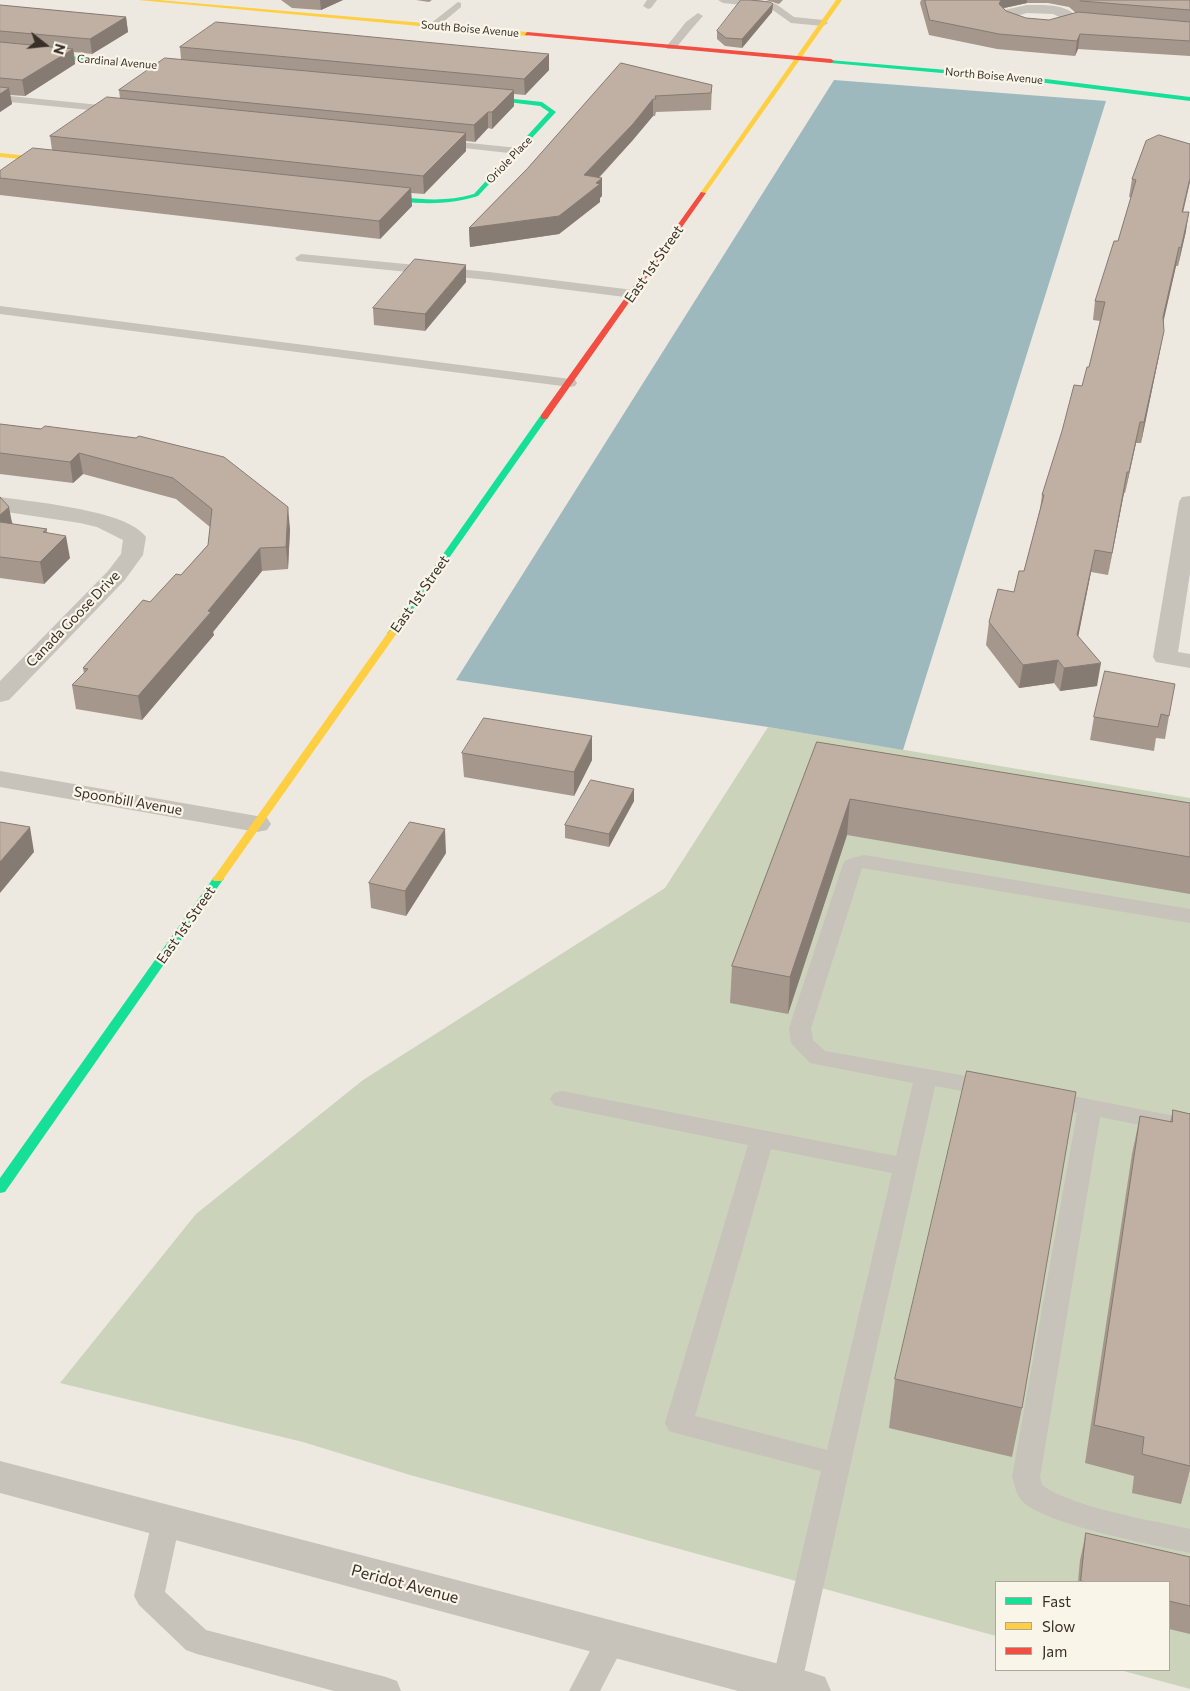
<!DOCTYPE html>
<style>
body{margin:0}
#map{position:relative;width:1190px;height:1691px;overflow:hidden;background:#ede9e1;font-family:Commissioner,sans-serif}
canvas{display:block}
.legend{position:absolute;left:995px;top:1581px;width:175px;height:90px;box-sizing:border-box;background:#faf5e9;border:1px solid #aca69c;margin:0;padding:6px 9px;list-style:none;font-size:15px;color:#372f28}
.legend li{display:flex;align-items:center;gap:10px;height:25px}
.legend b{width:25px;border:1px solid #aca69c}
.north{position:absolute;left:20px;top:20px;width:50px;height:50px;-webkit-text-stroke:4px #faf5e9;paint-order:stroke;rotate:106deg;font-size:14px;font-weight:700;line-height:20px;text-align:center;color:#372f28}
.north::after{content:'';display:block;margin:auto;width:18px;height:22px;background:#372f28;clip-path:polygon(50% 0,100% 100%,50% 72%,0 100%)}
</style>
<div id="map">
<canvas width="1190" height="1691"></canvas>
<ul class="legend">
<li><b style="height:6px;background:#16e098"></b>Fast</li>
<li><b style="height:6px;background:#ffcf43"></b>Slow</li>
<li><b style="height:6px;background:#f24e42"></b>Jam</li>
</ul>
<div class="north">N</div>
</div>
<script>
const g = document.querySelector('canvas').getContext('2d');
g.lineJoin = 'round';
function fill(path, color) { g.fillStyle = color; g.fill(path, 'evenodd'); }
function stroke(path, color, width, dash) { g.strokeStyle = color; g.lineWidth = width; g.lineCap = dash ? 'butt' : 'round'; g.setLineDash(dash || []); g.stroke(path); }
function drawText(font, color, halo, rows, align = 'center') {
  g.font = font + ' Commissioner,sans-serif'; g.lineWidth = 4.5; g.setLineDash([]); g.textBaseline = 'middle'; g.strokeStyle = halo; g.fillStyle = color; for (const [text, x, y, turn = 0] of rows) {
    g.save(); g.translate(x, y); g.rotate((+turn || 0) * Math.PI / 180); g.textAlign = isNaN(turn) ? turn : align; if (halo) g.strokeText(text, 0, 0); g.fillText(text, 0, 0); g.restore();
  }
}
const green = new Path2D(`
 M768,727L1190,798V1689L1120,1670H1169V1582H996V1636L410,1475L303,1442L60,1383L196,1214L363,1080L665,888Z`);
const water = new Path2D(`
 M834,80L1106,101L903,750L768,727L456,680Z`);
const lane = new Path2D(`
 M647,0H657L651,8L648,9L643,6Z
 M718,0H760L776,4L794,17L823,20L828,23L823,26L791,23L770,8L723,3Z
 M458,2L461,3V7L436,28H430V24Z
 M698,13L703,16C693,27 684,38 675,49H667L666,47L686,22Z
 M0,95L120,107L125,110L120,113L0,101Z
 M440,140L518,148L524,151L518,154L436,145L434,143L436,141Z
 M301,254L489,272L633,290L640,294L633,298L489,280L297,261L295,258Z
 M0,306L570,379L575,380L577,383L575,386L570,387L0,314Z
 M864,855L1190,909V923L862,868L811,1028L813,1040L825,1051L989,1080L997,1082L1001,1088L997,1094L989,1096L935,1086L800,1691H770L821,1471L679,1434L669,1431L665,1423L748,1145L562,1107L554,1105L550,1099L554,1093L562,1091L896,1156L913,1083L810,1063L791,1043L789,1028L843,864L846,860ZM771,1149L892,1173L827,1450L695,1416Z
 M1047,1091L1190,1119V1135L1100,1117L1040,1477L1042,1485C1073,1508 1151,1520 1190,1529V1553C1154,1545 1046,1525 1022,1501C1016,1495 1015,1485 1012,1477L1077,1113L1039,1105L1035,1099L1039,1093Z
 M166,1510L176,1513L180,1522L165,1592L206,1630L386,1677L397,1681L401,1691H334L197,1654L186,1650L139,1605L134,1596L152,1522L156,1513Z
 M612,1626L623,1630L627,1639L600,1691H569L601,1630Z`);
const street = new Path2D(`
 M1027,5C1046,5 1069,3 1080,21C1066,39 1012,35 999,18L1004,10ZM1027,13L1053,14L1066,20C1052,28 1027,26 1013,17Z
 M1190,496V573L1178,652L1190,654V668L1156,662L1153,657L1179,502L1182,497Z
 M0,497C32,502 128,510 146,537L143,555L124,581L9,700L0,702V681L108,571L121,554L123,540L97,527L80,523L0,511Z
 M0,771L257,816L267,818L271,824L267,830L257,832L0,787Z
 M0,1461L810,1672L825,1677L831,1691H738L0,1493Z`);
const fast = new Path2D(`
 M0,49L190,68L193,70L190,72L0,53Z
 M829,60L1030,77L1190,97V101L1030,81L831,63Z
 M477,95L542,102L556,112L478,196C443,207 407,204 372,196V194L374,193C408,198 440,204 474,194L549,112L540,106L475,98L474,97Z
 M541,415H547L548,417L395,635H389L387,633L389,631Z
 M218,875L224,879L222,881L5,1192L0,1193V1178L214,877Z`);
const slow = new Path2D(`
 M138,0H159L527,32L530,34L527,36Z
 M836,0H842L705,194H701V192Z
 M0,153L58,159L61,161L58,163L0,157Z
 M392,630L397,633L222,881H214L212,879L214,877L389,631Z`);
const jam = new Path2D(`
 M527,32L831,59L834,61L831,63L525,35Z
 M701,192L706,193L547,419H541V415Z`);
const wall = new Path2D(`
 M281,0H343L321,10L292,8Z
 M416,0H432L429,2Z
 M766,0H783L779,4Z
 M921,0H1190V56L1078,49L1075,56L997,49L929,35L920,3ZM1027,3H1048L1069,7L1076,13L1049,20L1026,18L1006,11L1004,8Z
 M773,4L772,12L742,48L725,46L717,39V31Z
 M0,5L126,17L128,32L92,54L74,52L75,64L25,96L10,95L12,104L0,112Z
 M180,47L549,54V70L525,95L514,94V106L492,129L488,128L475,142L466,141V151L424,194L411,193L412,206L380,239L0,195V171L52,150L50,136L120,99L119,90L181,59Z
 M621,63L712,85L711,110L656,112L655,116H653L632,141L599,178H602V196L600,198V202L559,234L470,247L469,228L527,169Z
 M1146,141L1183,212L1186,231L1178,266H1176L1163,321L1160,351L1141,443H1136L1125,493H1124L1108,575L1091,572L1078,636L1097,686L1060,691L1054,683L1019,688L986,645L989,622L1014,592L1024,571L1040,509L1042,495L1089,367L1100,321L1093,320L1095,301L1118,241L1131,197H1129L1132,179Z
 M466,282L425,331L374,325L373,308Z
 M0,424L41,429L136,438L290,529L288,569L262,571L213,632L214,635L142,720L76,709L72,685L84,673L83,668L150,602L181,575L208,545L210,527L176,499L83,474L73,483L0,474Z
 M0,497L13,524L47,529V533L70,558L44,584L0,578Z
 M1105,671L1169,716L1165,739L1156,738L1154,751L1090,740L1094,717Z
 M817,742L1190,803V894L847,835L788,1014L730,1003L732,966Z
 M462,753L592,760L574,796L464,777Z
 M634,789V801L609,847L565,838V825Z
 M446,853L406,916L371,908L369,883Z
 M1173,1110L1190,1114V1470L1181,1504L1132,1493L1134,1476L1085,1463L1132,1154L1140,1116L1170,1122Z
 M895,1379L1022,1408L1012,1457L889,1428Z
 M1086,1533L1190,1557V1634L1169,1629V1582H1078L1080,1560Z`);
const shadedWall = new Path2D(`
 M320,0H343L321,10Z
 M1001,0H1027V3L1004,8L999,4Z
 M773,4L772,12L742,48V39Z
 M126,17L128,32L92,54L90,39Z
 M1080,34L1078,49L1075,56L1077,41Z
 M73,49L75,64L25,96L22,80Z
 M549,54V70L525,95L524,79Z
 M9,88L12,104L0,112V94Z
 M514,90V106L492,129V112Z
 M653,99V116L632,141L584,193V175Z
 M488,112V128L475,142L474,125Z
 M466,133V151L424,194L423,176Z
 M602,178V196L600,198V202L559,234L470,247L469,228L596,183Z
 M1190,178V182L1179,230L1182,212Z
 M411,188L412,206L380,239L379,221Z
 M1189,212L1186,231L1178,266L1181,248Z
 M1179,247L1176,266L1160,337L1163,317Z
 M466,265V282L425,331V314Z
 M1164,331L1160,351L1141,443L1144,422Z
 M1140,422L1136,443L1125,493L1129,472Z
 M79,453L83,474L73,483L70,462Z
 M1127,472L1124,493L1108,575L1112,553Z
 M9,507L13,528L0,541V515Z
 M288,507L290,529L288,569L286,547Z
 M66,536L70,558L44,584L40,562Z
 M260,548L262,571L213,632L214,635L142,720L138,696Z
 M1095,550L1091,572L1074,658L1077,635Z
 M1058,660L1054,683L1019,688L1023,665Z
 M1101,663L1097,686L1060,691L1064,668Z
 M592,736V760L574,796V772Z
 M634,789V801L609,847V834Z
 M850,799L847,835L788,1014L790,977Z
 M30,827L34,852L0,893V862Z
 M445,829L446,853L406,916L405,891Z`);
const building = new Path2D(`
 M741,0H750L770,2L773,4L742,39L726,38L717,31Z
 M925,0H1001L999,4L1006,11L1026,18L1049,20L1078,12L1190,22V41L1080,34L1077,41L999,34L930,20Z
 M1080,0H1190V10L1081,1Z
 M0,5L126,17L90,39L0,31Z
 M216,22L549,54L524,79L180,47Z
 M0,42L73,49L22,80L0,78Z
 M165,58L514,90L492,112H488L474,125L119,90Z
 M621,63L712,85L711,93L655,96L656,99H653L633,124L584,175L602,178L596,183L600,184L559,216L469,228L527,169Z
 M0,87L9,88L0,94Z
 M107,97L466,133L423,176L50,136Z
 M1159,135L1190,144V178L1182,212H1189L1181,248L1179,247L1163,317L1164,331L1144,422H1140L1129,472H1127L1112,553L1095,550L1077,635L1101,663L1064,668L1058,660L1023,665L989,622L998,589L1014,592L1019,571H1024L1044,495H1042L1062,431L1074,385L1082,386L1087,367H1089L1105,302L1095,301L1114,241H1118L1136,180L1132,179L1146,141Z
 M33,148L411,188L379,221L0,178V171Z
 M415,259L466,265L425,314L373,308Z
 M0,424L41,429L45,426L136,438L139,436L224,457L288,507L286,547L260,548L208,611L211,612L138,696L72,685L88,669L83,668L143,600L150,602L176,574L181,575L208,545L212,509L173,478L79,453L70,462L0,453Z
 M0,497L9,507L0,515Z
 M0,522L47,529L43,532L66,536L40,562L0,557Z
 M1105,671L1175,684L1169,716L1161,714L1158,727L1094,717Z
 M484,718L592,736L574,772L462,753Z
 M817,742L1190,803V857L850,799L790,977L732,966Z
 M591,780L634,789L609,834L565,825Z
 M0,822L30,827L0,862Z
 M410,822L445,829L405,891L369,883Z
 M967,1071L1076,1092L1022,1408L895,1379Z
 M1173,1110L1190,1114V1466L1142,1454L1144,1437L1094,1425L1140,1116L1172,1122Z
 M1086,1533L1190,1557V1606L1169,1601V1582H1087L1081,1581Z`);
const farStreetnames = [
 ["South Boise Avenue",470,29,5],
 ["Cardinal Avenue",117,62,5],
 ["North Boise Avenue",994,76,5],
 ["Oriole Place",509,160,-46]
];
const streetNames = [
 ["East 1st Street",654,264,-55],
 ["East 1st Street",420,594,-55],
 ["Canada Goose Drive",73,619,-46],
 ["Spoonbill Avenue",128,801,10],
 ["East 1st Street",186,925,-55]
];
const nearStreetnames = [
 ["Peridot Avenue",405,1584,15]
];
fill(green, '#cbd3bb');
fill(water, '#9db9be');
fill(lane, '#c7c2ba');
fill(street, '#c7c2ba');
fill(fast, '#16e098');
fill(slow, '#ffcf43');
fill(jam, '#f24e42');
fill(wall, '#a5978c');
fill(shadedWall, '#867b72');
fill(building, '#c0b0a3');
stroke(building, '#867b72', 1);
drawText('11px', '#372f28', '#faf5e9', farStreetnames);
drawText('14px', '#372f28', '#faf5e9', streetNames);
drawText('16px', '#372f28', '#faf5e9', nearStreetnames);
</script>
